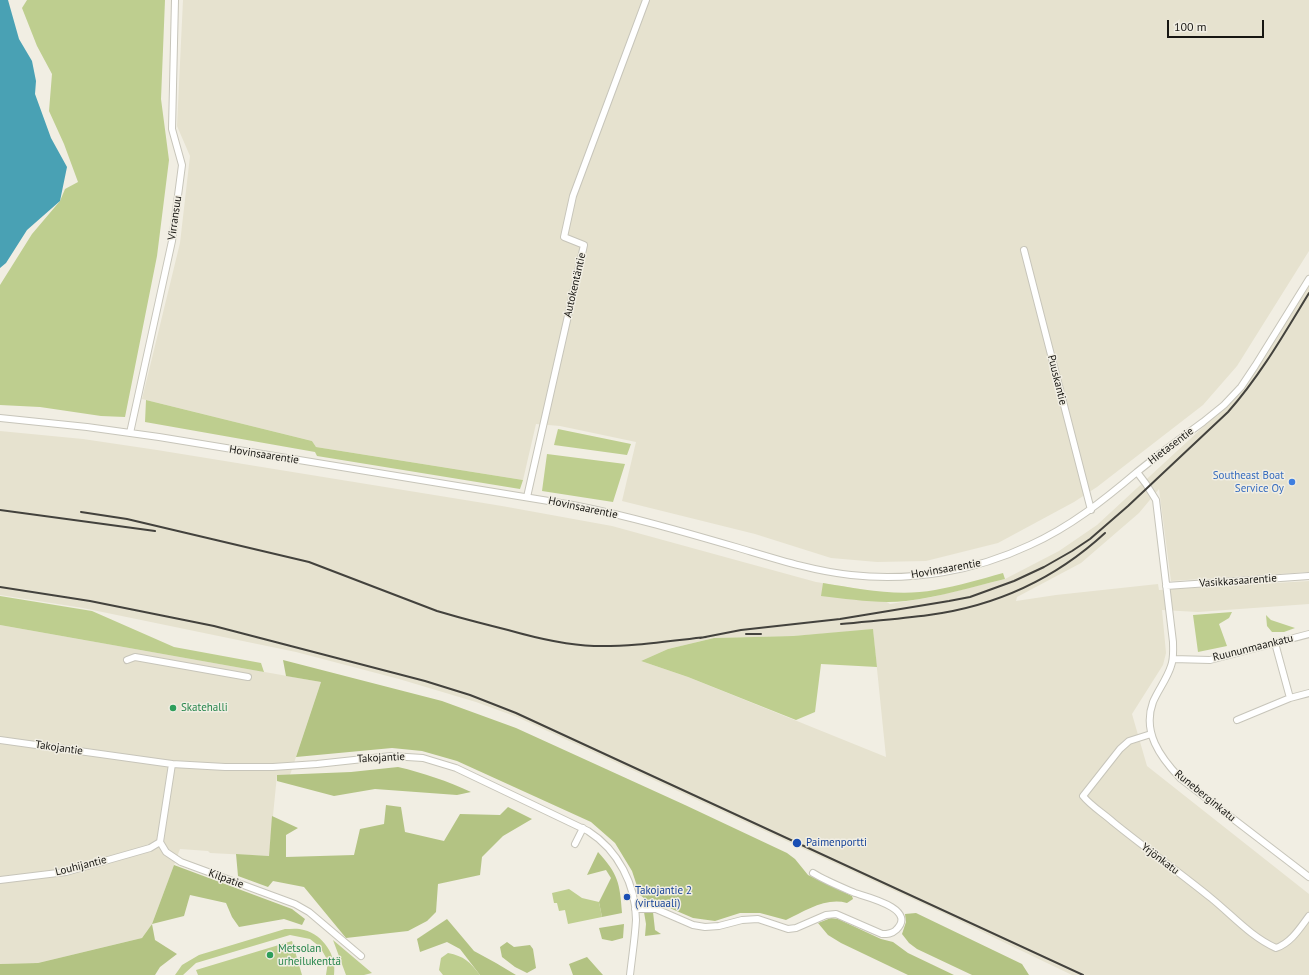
<!DOCTYPE html>
<meta charset="utf-8">
<style>
body{margin:0}
#map{position:relative;width:1309px;height:975px;overflow:hidden;background:#f1eee3;font-family:"PT Sans",sans-serif}
canvas{display:block}
.scale{position:absolute;left:1167px;top:20px;width:97px;height:18px;box-sizing:border-box;border:2px solid #171612;border-top:0;padding-left:5px;font-size:12px;line-height:14px;white-space:nowrap;color:#171612;-webkit-text-stroke:3px #f1eee3;paint-order:stroke}
</style>
<div id="map">
<canvas width="1309" height="975"></canvas>
<div class="scale">100 m</div>
</div>
<script>
const g = document.querySelector('canvas').getContext('2d');
g.lineJoin = 'round';
function fill(path, color) { g.fillStyle = color; g.fill(path, 'evenodd'); }
function stroke(path, color, width, dash) { g.strokeStyle = color; g.lineWidth = width; g.lineCap = dash ? 'butt' : 'round'; g.setLineDash(dash || []); g.stroke(path); }
function drawText(font, color, halo, rows, align = 'center') {
  g.font = font + ' "PT Sans",sans-serif'; g.lineWidth = 3; g.setLineDash([]); g.textBaseline = 'middle'; g.strokeStyle = halo; g.fillStyle = color; for (const [text, x, y, turn = 0] of rows) {
    g.save(); g.translate(x, y); g.rotate((+turn || 0) * Math.PI / 180); g.textAlign = isNaN(turn) ? turn : align; if (halo) g.strokeText(text, 0, 0); g.fillText(text, 0, 0); g.restore();
  }
}
const built = new Path2D(`
 M183,0H1309V251L1237,366L1203,405L1097,487L1074,502L998,543L926,561L877,562L831,558L755,534L622,501L636,442L560,426L536,424L523,480L316,447L312,441L142,399L180,243L190,156L177,126Z
 M1309,286V572L1171,581L1159,489L1139,513L1081,563L1017,597L1016,601L1056,595L1158,584L1159,590L1309,581V604L1198,612L1162,610L1166,653L1163,665L1132,714L1147,766L1309,894V975H1072L945,914L517,717L476,702L399,679L296,652L83,608L0,595V431L83,439L157,450L502,506L612,526L816,582L866,590L890,604L932,597L1005,579L1059,551L1097,525L1242,391L1258,368ZM873,630L886,757L688,677L641,661L668,649L714,638L793,636Z
 M0,625L321,682L290,775H277L269,856L210,853L208,851L180,849L152,924L142,938L38,963L0,964Z`);
const green = new Path2D(`
 M27,0H165L161,99L169,160L157,256L125,417L101,416L40,407L0,405V285L32,234L60,201L65,189L78,182L64,144L49,111L52,74L37,46L22,8Z
 M146,400L312,441L316,447L523,480L520,489L317,456L315,452L145,422Z
 M558,429L631,444L627,455L554,445Z
 M547,454L625,464L613,502L542,491Z
 M1003,573L1005,579C972,587 939,597 906,601C878,604 849,599 821,596L823,583C860,589 898,597 935,590C958,586 981,579 1003,573Z
 M0,596L92,611L174,647L261,663L264,672L0,625Z
 M1232,612L1229,618L1219,624L1227,646L1198,652L1193,615Z
 M1266,615L1271,620L1295,628L1284,632H1272L1267,626Z
 M873,629L877,667L821,664L815,712L796,720L688,677L641,661L668,649L714,638L793,636Z
 M569,889L582,898L599,902L602,917L568,924L565,910L559,911L557,903H554L552,893Z
 M285,929C291,929 298,928 304,930C323,935 337,955 334,975H326L328,961L320,947L310,939L290,935L196,963L183,975H175L182,965L199,955Z
 M333,940L372,973L364,975H346Z
 M292,941L302,975H198L196,970Z
 M448,953C464,956 470,962 480,975H443L439,970L441,958Z`);
const forest = new Path2D(`
 M283,660L442,701L516,728L685,805L787,853L795,859L808,875L852,896L853,899L847,903C826,897 805,911 786,920L760,913H740L715,921L693,918L658,903L649,902L640,895L632,871L615,843L591,822L457,761L422,751L392,748L296,757L321,682L286,676Z
 M398,767C424,773 447,781 471,792L457,795L375,789L334,796L277,781V775L351,772Z
 M386,805L401,807L405,832L444,841L460,814L500,815L508,807L532,819L503,836L482,857L480,875L438,884L436,912L427,921L408,931L346,938L304,887L273,881L268,887L238,876L236,854L269,856L272,816L298,828L286,835V857L354,855L360,829L384,824Z
 M598,852C618,874 620,883 622,913L602,917L599,902L611,878L606,870L587,875Z
 M174,865L292,909L305,919L302,925L284,919L239,927L232,917L226,903L190,895L184,916L152,924L155,940L177,954L160,967L155,975H0V964L38,963L142,938L152,924Z
 M644,912H653L655,930L661,934L645,936L646,924Z
 M916,913L1022,964L1029,975H972L917,949L909,943L902,934L906,922L905,914Z
 M831,918L838,919L881,939L893,942L908,953L954,975H908L841,943L828,935L818,923Z
 M447,919L474,951L496,963L516,975H480L460,949L447,942L420,952L417,939Z
 M624,924L623,938L612,941L602,939L599,928Z
 M507,942L514,947L530,945L533,949L536,968L527,973L515,967L502,957L500,947Z
 M587,957L603,975H573L569,964Z`);
const water = new Path2D(`
 M0,0H8L19,39L32,61L36,81L35,94L51,138L67,167L60,201L27,230L6,263L0,268Z`);
const street = new Path2D(`
 M1024,250L1091,510
 M1309,279L1255,366L1241,387L1224,405L1203,422L1161,453L1137,472L1146,484L1156,500L1173,642C1173,650 1174,658 1171,666C1167,679 1158,690 1153,702C1142,732 1160,757 1180,778L1309,877
 M0,418L87,427L159,437L573,505C629,516 684,532 739,548C776,559 813,571 851,575C912,582 975,571 1030,545C1070,527 1104,500 1137,472
 M130,433L172,241L182,165L172,129L175,0
 M527,497L584,245L564,237L573,196L646,0
 M1166,586L1309,576
 M1275,643L1290,698
 M1173,659L1210,660L1309,634
 M127,660L135,657L248,677
 M1237,720L1290,698L1309,693
 M1151,734L1129,741L1120,749L1083,796C1091,806 1103,813 1113,822C1145,848 1179,872 1211,898C1232,915 1251,937 1276,948C1291,943 1300,928 1309,916
 M0,740L172,764L225,767H273L317,764L391,756L423,758L456,768L588,831C618,850 636,885 636,920C635,938 632,957 630,975
 M172,764L160,842L166,852L181,862L295,904L309,912L361,956
 M575,844L583,828
 M0,880L66,872L150,848L160,842
 M635,909H656L693,925L705,927L719,926L742,920L758,919L788,929L796,928L826,915L836,914L882,934C887,934 892,934 896,930C918,909 867,897 855,893C841,887 826,881 813,873`);
const rail = new Path2D(`
 M0,510L155,531
 M81,512L127,519L309,562L437,611C460,618 484,624 508,630C536,638 564,645 594,646C631,647 669,641 706,637
 M0,587L90,601L214,626L425,681L470,695L516,713L1083,975
 M841,624C870,621 900,619 929,615C996,606 1055,579 1105,533
 M746,634H761
 M700,638L741,630L840,619L949,601L970,597L1014,581L1044,567L1072,551L1090,539L1128,506L1228,412C1260,376 1284,334 1309,293`);
const markers = [
 [1292,482,4,"#3f7fe0"],
 [173,708,4,"#2e9e5b"],
 [797,843,5,"#1a4fb4"],
 [627,897,4,"#1a4fb4"],
 [270,955,4,"#2e9e5b"]
];
const streetNames = [
 ["Virransuu",175,218,-82],
 ["Autokentäntie",575,285,-77],
 ["Puuskantie",1057,380,76],
 ["Hietasentie",1171,446,-37],
 ["Hovinsaarentie",264,455,9],
 ["Hovinsaarentie",583,508,12],
 ["Hovinsaarentie",946,569,-10],
 ["Vasikkasaarentie",1238,581,-4],
 ["Ruununmaankatu",1253,648,-14],
 ["Takojantie",59,748,8],
 ["Takojantie",381,758,-3],
 ["Runeberginkatu",1205,796,39],
 ["Yrjönkatu",1160,859,37],
 ["Louhijantie",81,866,-14],
 ["Kilpatie",226,879,20]
];
const shopNames = [
 ["Southeast Boat",1284,476],
 ["Service Oy",1284,489]
];
const leisureNames = [
 ["Skatehalli",181,708],
 ["Metsolan",278,949],
 ["urheilukenttä",278,962]
];
const transitNames = [
 ["Paimenportti",806,843],
 ["Takojantie 2",635,891],
 ["(virtuaali)",635,904]
];
fill(built, '#e6e2cf');
fill(green, '#bece8f');
fill(forest, '#b3c383');
fill(water, '#49a1b4');
stroke(street, '#c7c5ba', 8);
stroke(street, '#fff', 6);
stroke(rail, '#43423d', 2);
for (const [x, y, r, color] of markers) { const dot = new Path2D(); dot.arc(x, y, r, 0, 2 * Math.PI); g.fillStyle = color; g.fill(dot); stroke(dot, '#f1eee3', 1.5); }
drawText('11px', '#171612', '#f1eee3', streetNames);
drawText('11px', '#366cbe', '#f1eee3', shopNames, 'right');
drawText('11px', '#27864d', '#f1eee3', leisureNames, 'left');
drawText('11px', '#164399', '#f1eee3', transitNames, 'left');
</script>
